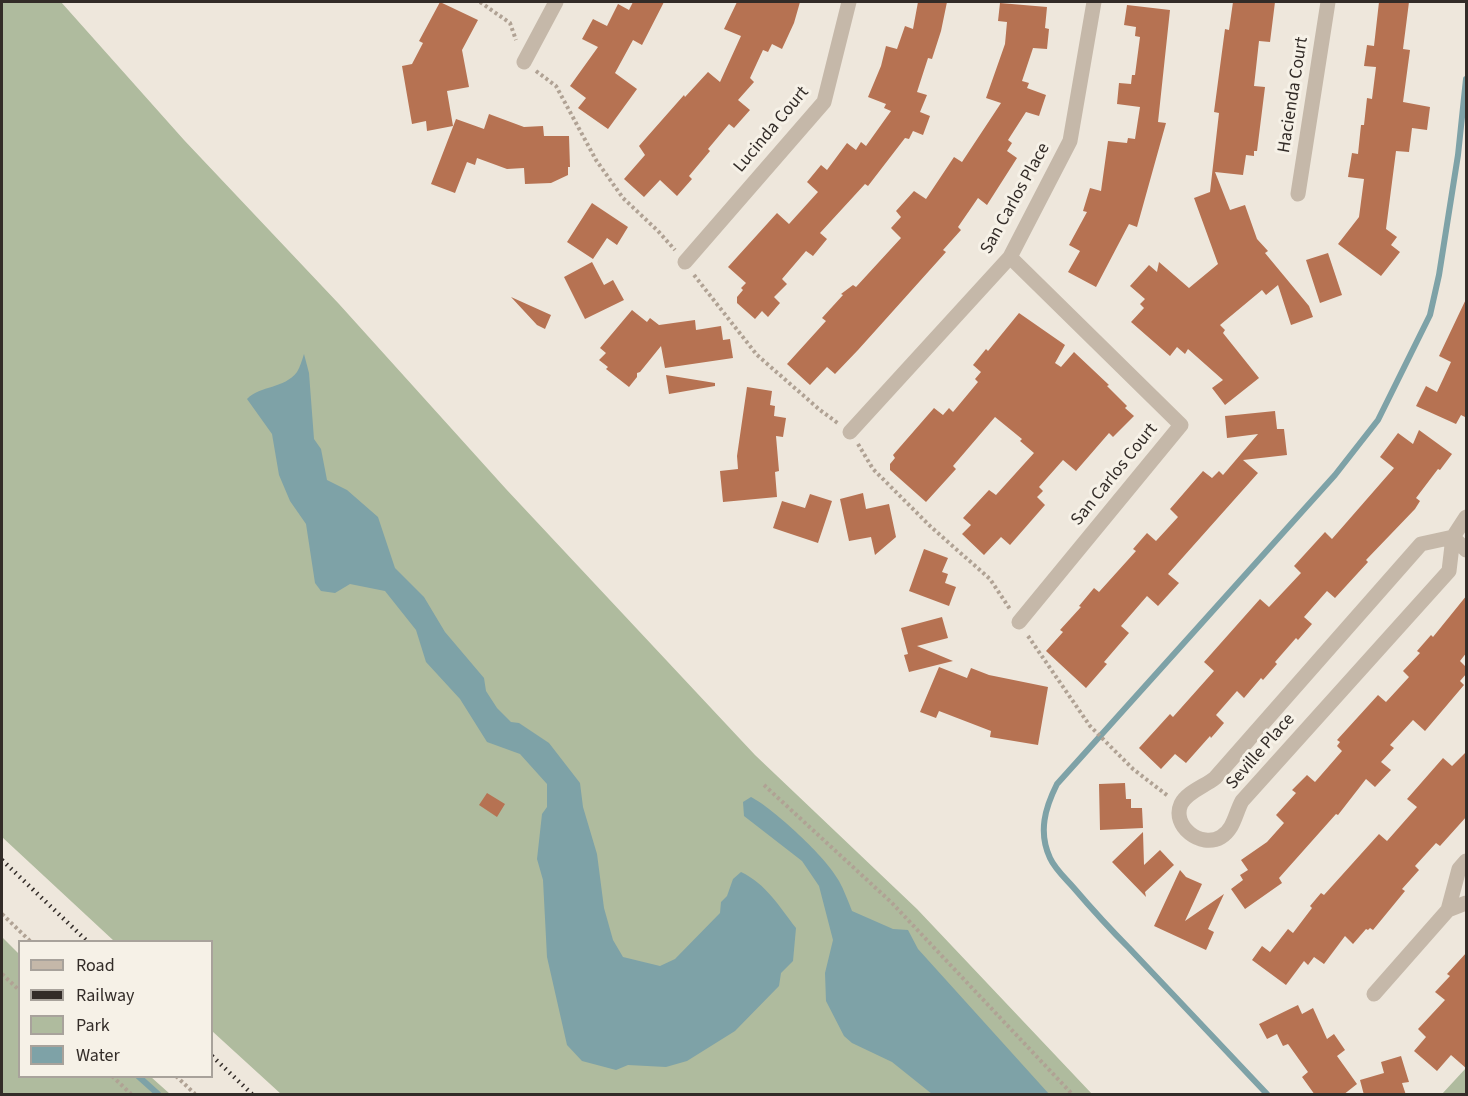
<!DOCTYPE html>
<style>
body{margin:0}
#map{position:relative;width:1468px;height:1096px;overflow:hidden;background:#eee7dc;font-family:"Source Sans 3",sans-serif}
canvas{display:block}
.frame{position:absolute;inset:0;border:3px solid #332c28;pointer-events:none}
.legend{position:absolute;left:18px;top:940px;width:195px;height:138px;box-sizing:border-box;background:#f6f1e7;border:2px solid #a8a29b;margin:0;padding:8px 10px;list-style:none;font-size:18px;color:#332c28}
.legend li{display:flex;align-items:center;gap:12px;height:30px}
.legend b{width:30px;border:2px solid #a8a29b}
</style>
<div id="map">
<canvas width="1468" height="1096"></canvas>
<div class="frame"></div>
<ul class="legend">
<li><b style="height:8px;background:#c5b8a9"></b>Road</li>
<li><b style="height:8px;background:#332c28"></b>Railway</li>
<li><b style="height:16px;background:#afbb9e"></b>Park</li>
<li><b style="height:16px;background:#7ea2a7"></b>Water</li>
</ul>
</div>
<script>
const g = document.querySelector('canvas').getContext('2d');
g.lineJoin = 'round';
function fill(path, color) { g.fillStyle = color; g.fill(path, 'evenodd'); }
function stroke(path, color, width, dash) { g.strokeStyle = color; g.lineWidth = width; g.lineCap = dash ? 'butt' : 'round'; g.setLineDash(dash || []); g.stroke(path); }
function drawText(font, color, halo, rows, align = 'center') {
  g.font = font + ' "Source Sans 3",sans-serif'; g.lineWidth = 6; g.setLineDash([]); g.textBaseline = 'middle'; g.strokeStyle = halo; g.fillStyle = color; for (const [text, x, y, turn = 0] of rows) {
    g.save(); g.translate(x, y); g.rotate((+turn || 0) * Math.PI / 180); g.textAlign = isNaN(turn) ? turn : align; if (halo) g.strokeText(text, 0, 0); g.fillText(text, 0, 0); g.restore();
  }
}
const green = new Path2D(`
 M2,2H61L184,140L339,304L506,489L755,755L917,909L1092,1094H281L212,1031V942L114,941L2,837Z
 M2,937L19,954L20,1076L151,1077L170,1094H2Z
 M1466,1068V1094H1442Z`);
const water = new Path2D(`
 M304,354L309,373L314,439L321,449L327,480L347,490L378,517L395,568L424,597L445,632L484,678L486,691L497,708L511,722L519,723L549,743L580,783L583,807L597,854L604,908L613,940L623,957L660,966L675,959L720,913L721,902L727,896L733,879L741,872C766,884 779,906 796,928L793,961L781,973L779,986L735,1031L687,1061L666,1067L628,1065L616,1070L582,1061L567,1045L547,957L543,880L537,859L542,814L547,807V784L520,754L487,742L460,699L426,662L416,630L385,591L350,584L335,593L321,591L315,583L306,524L290,501L279,475L272,434L247,399C261,385 284,389 297,372C300,367 302,360 304,354Z
 M751,797C774,809 827,858 839,881C844,890 848,901 852,911L893,929L908,930L918,949L1049,1094H932L892,1062L852,1043L844,1036L826,1001L825,973L833,940L819,886L802,861L744,816L743,802Z`);
const stream = new Path2D(`
 M138,1076L158,1094
 M1267,1094C1221,1045 1175,996 1129,948C1109,928 1091,908 1073,887C1065,878 1055,869 1050,858C1038,832 1045,808 1057,784L1335,475L1378,420L1430,315L1439,275L1458,155L1466,79`);
const building = new Path2D(`
 M440,2L478,20L462,50L469,87L447,91L453,126L427,131L426,121L412,124L402,66L412,64L423,43L419,41Z
 M633,2H664L642,45L633,40L615,73L637,89L608,129L578,108L586,98L570,86L598,47L582,39L593,19L607,26L618,4L629,10Z
 M737,2H800L794,23L782,49L772,44L768,52L763,50L750,78L754,82L738,100L750,110L734,128L729,124L708,149L710,151L689,176L692,179L677,196L660,180L644,197L624,179L645,155L639,146L684,95L685,97L708,72L720,82L741,36L724,29Z
 M918,2H947L941,31L932,59L928,58L917,92L927,95L920,112L930,116L923,135L913,131L909,139L905,138L868,186L865,184L820,233L827,239L813,256L806,251L782,279L787,284L774,297L780,303L768,317L762,311L755,319L737,303V297L743,290L741,288L746,283L728,267L777,213L789,224L818,192L807,182L821,165L827,170L847,143L856,150L861,142L866,146L891,111L884,108L886,104L868,97L881,66L886,46L897,49L905,26L913,29Z
 M1233,2H1275L1270,42L1259,41L1254,86L1265,87L1257,151H1254V156L1246,155L1243,175L1215,172L1230,210L1245,205L1257,239L1268,251L1265,253L1309,306L1313,317L1291,325L1278,285L1266,295L1262,290L1220,325L1225,330L1223,333L1259,378L1225,405L1212,388L1223,380L1188,349L1185,354L1177,347L1170,356L1131,322L1144,308L1140,304L1145,299L1130,286L1149,265L1157,272L1159,262L1189,288L1218,264L1194,198L1210,192L1219,113L1214,112L1225,29L1229,30Z
 M1379,2H1409L1403,49L1410,50L1403,102L1430,107L1427,130L1412,128L1409,152L1396,151L1386,229L1397,237L1391,245L1400,252L1381,276L1338,244L1359,217L1364,179L1348,177L1352,153L1358,154L1361,125H1364L1367,98L1372,99L1376,67L1364,66L1367,45L1374,46Z
 M1000,3L1047,7L1045,28L1049,29L1047,49L1033,48L1022,81L1029,83L1027,88L1046,95L1039,116L1026,112L1008,140L1012,143L1007,151L1017,158L987,205L978,198L958,227L961,230L943,250L946,252L858,350L835,374L827,367L810,385L787,364L826,321L822,318L843,295L841,294L853,285L856,287L901,238L891,228L901,217L896,211L914,191L926,199L954,157L962,162L1001,103L986,98L1005,44L1007,22L998,21Z
 M1127,5L1170,10L1158,122L1166,123L1137,227L1129,224L1096,287L1068,272L1080,251L1069,245L1087,212L1083,211L1090,188L1101,191L1108,141L1127,143L1128,138L1135,139L1140,107L1117,104L1119,83L1131,84L1132,75H1135L1140,37L1135,36L1136,27L1124,25Z
 M489,114L524,127L543,126L544,136H569L570,167H568V175L551,183L525,184L524,168L507,169L477,158L475,165L467,162L455,193L431,184L456,119L484,129Z
 M592,203L628,227L617,245L607,238L593,259L567,242Z
 M1328,253L1342,295L1320,303L1306,260Z
 M592,262L604,285L613,280L624,300L585,319L564,277Z
 M511,297L551,315L545,329L537,325Z
 M1467,297V418L1461,415L1456,424L1416,406L1426,386L1437,392L1451,362L1439,356Z
 M632,310L647,322L650,318L659,325L695,320L696,330L721,326L723,340L730,339L733,358L665,368L661,346L640,372L637,373V377L629,387L606,369L608,367L599,360L606,353L600,348Z
 M1019,313L1065,345L1055,363L1061,367L1074,352L1109,385L1107,386L1127,406L1125,408L1134,416L1113,437L1109,433L1076,471L1063,460L1039,487L1043,491L1037,497L1045,505L1010,545L1001,537L984,555L962,534L971,525L963,518L989,490L996,495L1034,453L1020,441L1022,439L995,417L953,466L956,469L926,502L890,470V464L895,458L893,455L934,408L943,415L949,408L953,412L978,382L975,379L981,372L973,365L986,349L988,351Z
 M666,375L715,383V386L669,394Z
 M747,387L772,391L770,405L775,406L774,416L786,418L783,437L776,436L779,471L775,472L777,497L723,502L720,471L738,469L737,456Z
 M1275,411L1277,429H1284L1287,455L1243,460L1258,473L1168,574L1179,583L1158,606L1147,596L1121,626L1129,633L1104,662L1107,664L1086,688L1046,651L1063,632L1060,630L1081,607L1079,606L1094,588L1099,592L1136,551L1133,549L1147,533L1156,541L1178,517L1170,509L1203,471L1212,478L1219,471L1223,475L1258,434L1227,438L1225,416Z
 M1419,430L1452,454L1440,470L1438,469L1416,498L1420,501L1415,509L1366,560L1368,562L1335,598L1327,591L1304,617L1312,624L1298,640L1296,638L1275,662L1277,664L1263,680L1261,678L1244,698L1237,691L1216,715L1224,723L1211,738L1210,736L1186,763L1175,754L1161,769L1139,748L1170,714L1173,717L1214,671L1204,662L1260,599L1269,607L1301,573L1294,566L1325,532L1332,539L1394,468L1380,457L1398,433L1413,444Z
 M863,493L866,509L889,504L896,537L875,555L871,537L849,541L840,499Z
 M810,494L832,501L818,543L773,528L782,501L805,508Z
 M924,549L948,558L942,572L948,574L945,583L956,587L949,606L909,591Z
 M1467,595V652L1460,661L1467,668V673L1460,681L1464,685L1425,731L1413,720L1390,745L1394,748L1381,762L1391,770L1375,787L1366,779L1338,815L1336,814L1279,878L1282,883L1245,909L1231,889L1243,880L1240,875L1248,870L1241,860L1267,842L1284,823L1276,815L1296,793L1292,790L1307,775L1315,782L1342,751L1337,746L1340,742L1337,740L1378,695L1386,702L1409,677L1403,671L1420,653L1417,651L1431,635L1433,637Z
 M942,617L948,638L917,646L953,661L909,672L904,655L908,654L901,628Z
 M939,667L967,678L971,668L989,675L1048,687L1038,745L990,737L991,731L939,711L936,718L920,712Z
 M1467,751V816L1440,846L1436,843L1415,866L1419,870L1402,889L1405,891L1373,930L1370,928L1368,930L1366,929L1353,944L1345,936L1324,964L1314,957L1308,965L1304,961L1286,985L1252,960L1262,946L1270,952L1288,929L1293,933L1312,908L1310,906L1321,893L1324,895L1379,834L1387,841L1417,807L1407,799L1443,758L1452,766Z
 M1125,783L1126,799H1131V808H1142L1143,828L1100,830L1099,784Z
 M487,793L505,804L497,817L479,805Z
 M1143,832L1144,865L1160,850L1174,865L1145,892L1146,897L1112,862Z
 M1180,870L1186,877L1202,884L1185,921L1224,894L1208,929L1214,932L1206,950L1154,926Z
 M1467,952V1069L1451,1055L1437,1071L1414,1051L1426,1037L1418,1029L1445,1000L1435,992L1450,976L1447,974Z
 M1298,1005L1302,1014L1313,1008L1327,1039L1334,1034L1345,1050L1337,1056L1357,1084L1343,1095H1315L1302,1077L1308,1072L1288,1044L1283,1046L1277,1034L1267,1039L1259,1024Z
 M1401,1056L1409,1082L1402,1083L1406,1095H1364L1360,1080L1384,1073L1381,1062Z`);
const path = new Path2D(`
 M480,2L510,23L516,40
 M536,71L556,86L596,160L623,198L658,231L675,250
 M694,275L757,355L820,410L839,424
 M858,444L873,469L931,527L990,579L1010,609
 M1028,636L1090,726L1133,769L1168,796
 M764,785L892,903L1072,1094
 M2,914L31,942
 M2,974L20,991
 M112,1076L131,1094
 M176,1076L195,1094`);
const street = new Path2D(`
 M524,62L556,2
 M1298,194L1328,2
 M1010,257L1181,425L1019,622
 M685,262L824,102L849,2
 M850,432L1010,257L1070,141L1094,2
 M1453,537L1421,544L1215,778C1205,786 1187,792 1181,804C1171,826 1201,849 1221,837C1234,829 1235,814 1242,801L1449,571L1453,537L1466,517
 M1453,537L1466,550
 M1448,910L1466,903
 M1374,994L1448,910L1459,869L1466,861`);
const rail = new Path2D(`
 M2,860L88,942
 M212,1056L252,1094`);
const streetNames = [
 ["Hacienda Court",1294,95,-81],
 ["Lucinda Court",772,130,-50],
 ["San Carlos Place",1016,199,-61],
 ["San Carlos Court",1115,475,-51],
 ["Seville Place",1261,752,-49]
];
fill(green, '#afbb9e');
fill(water, '#7ea2a7');
stroke(stream, '#7ea2a7', 6);
fill(building, '#b67252');
stroke(path, '#b0a294', 4, [3, 3]);
stroke(street, '#c5b8a9', 15);
stroke(rail, '#332c28', 4.5, [1.5, 4.5]);
drawText('18px', '#332c28', '#f6f1e7', streetNames);
</script>
